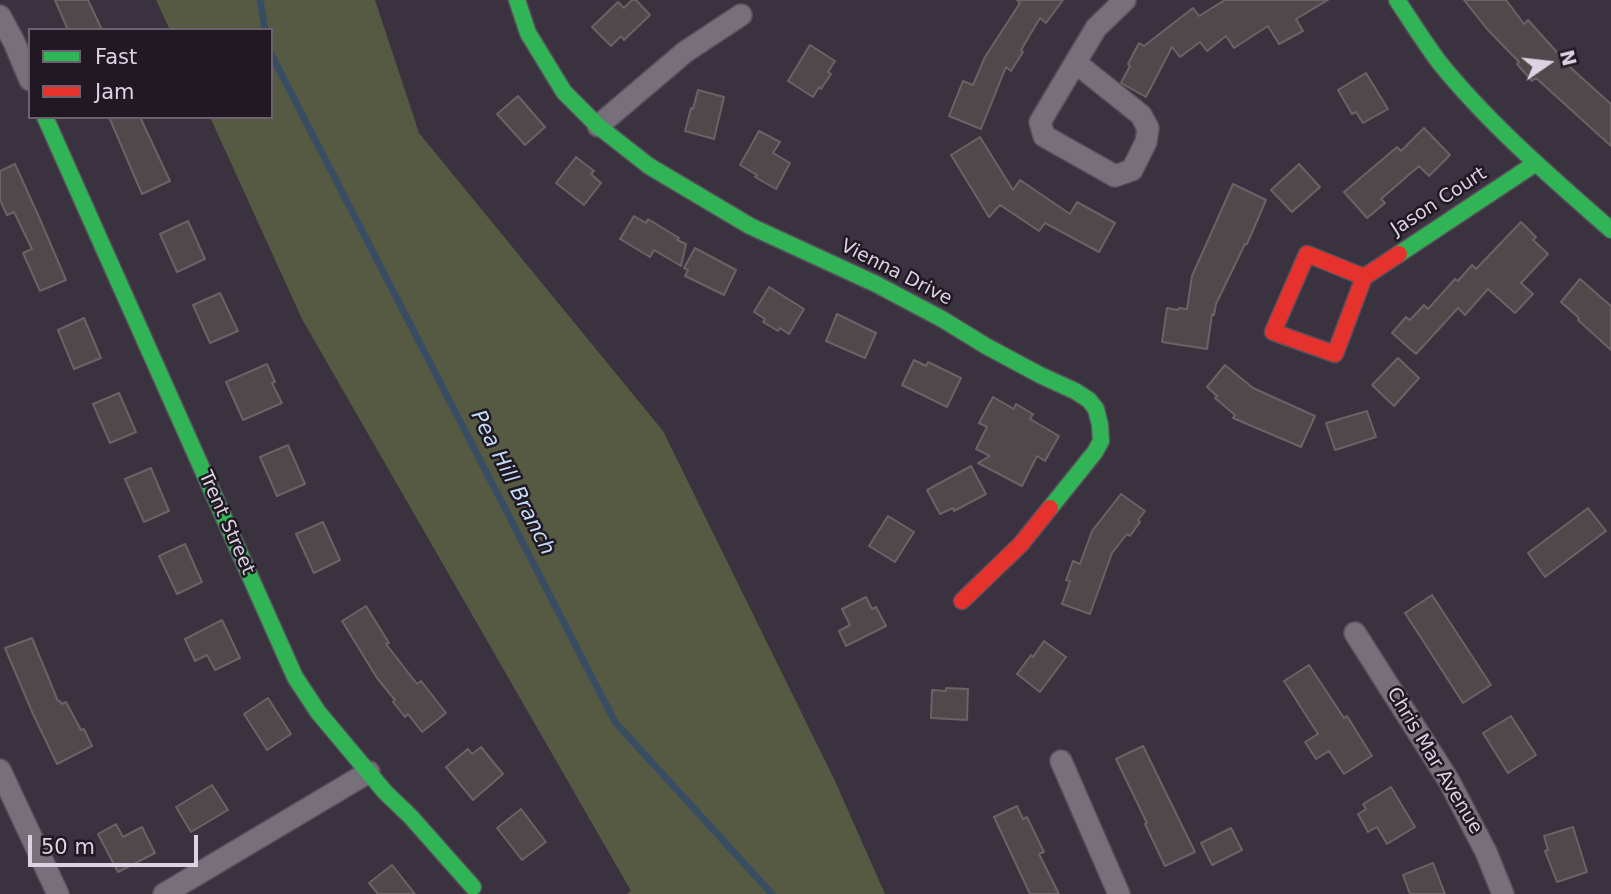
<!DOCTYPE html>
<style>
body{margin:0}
#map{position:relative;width:1611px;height:894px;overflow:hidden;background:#3b323f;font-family:"DejaVu Sans",sans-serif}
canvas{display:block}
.legend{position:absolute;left:28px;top:28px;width:245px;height:91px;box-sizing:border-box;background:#201823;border:2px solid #6c626f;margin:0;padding:9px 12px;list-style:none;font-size:21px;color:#ddd2e2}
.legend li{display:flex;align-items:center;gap:14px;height:35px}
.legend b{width:35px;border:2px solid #6c626f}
.north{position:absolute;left:1513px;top:28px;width:70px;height:70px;-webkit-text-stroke:5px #201823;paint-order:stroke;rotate:76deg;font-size:19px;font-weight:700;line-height:28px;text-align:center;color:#ddd2e2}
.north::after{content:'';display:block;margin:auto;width:24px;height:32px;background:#ddd2e2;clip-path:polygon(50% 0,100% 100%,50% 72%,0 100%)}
.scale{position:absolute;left:28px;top:835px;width:170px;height:32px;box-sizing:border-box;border:4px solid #ddd2e2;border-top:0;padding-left:9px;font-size:21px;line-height:24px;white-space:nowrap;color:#ddd2e2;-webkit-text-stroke:5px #201823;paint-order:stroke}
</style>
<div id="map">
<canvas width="1611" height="894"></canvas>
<ul class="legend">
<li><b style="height:9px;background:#30b455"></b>Fast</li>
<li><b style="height:9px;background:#e5322d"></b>Jam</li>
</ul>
<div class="north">N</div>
<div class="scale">50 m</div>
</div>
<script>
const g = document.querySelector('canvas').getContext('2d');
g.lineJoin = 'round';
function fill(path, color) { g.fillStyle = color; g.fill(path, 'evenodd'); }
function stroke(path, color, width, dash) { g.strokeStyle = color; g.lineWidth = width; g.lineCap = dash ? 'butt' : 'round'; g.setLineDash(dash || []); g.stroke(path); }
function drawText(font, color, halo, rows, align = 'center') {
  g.font = font + ' "DejaVu Sans",sans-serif'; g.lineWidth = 5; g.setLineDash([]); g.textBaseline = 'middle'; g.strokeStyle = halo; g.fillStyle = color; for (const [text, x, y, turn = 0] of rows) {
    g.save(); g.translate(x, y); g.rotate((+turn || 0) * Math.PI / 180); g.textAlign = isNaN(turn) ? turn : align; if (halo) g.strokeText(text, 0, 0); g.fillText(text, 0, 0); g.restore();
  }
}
const forest = new Path2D(`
 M156,0H375L419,133L663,431L835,781L885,894H626L631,891L302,319L210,117H271V30H170Z`);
const stream = new Path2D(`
 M260,0L265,30
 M271,54L615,722L772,894`);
const building = new Path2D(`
 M55,0H88L102,30H68Z
 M632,0H636L650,15L624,40L621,36L611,46L592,27L618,2L624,8Z
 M1017,0H1063L1046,23L1040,18L1021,50L1023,52L1011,71L1006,67L981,129L949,116L963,81L973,85L985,57L1020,3Z
 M1225,0H1328L1296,19L1303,31L1279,44L1268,26L1234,48L1226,36L1207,51L1200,42L1180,57L1172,47L1146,97L1121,83L1130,66L1128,64L1139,43L1144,46L1193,8L1199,16Z
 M1464,0H1506L1524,24L1528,20L1572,69L1611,104V146L1536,78L1532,81L1517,64L1519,62L1487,29Z
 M810,45L835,61L828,72L831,74L821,89L819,87L813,97L788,81Z
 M1366,73L1388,109L1363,123L1356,112L1352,114L1338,90Z
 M698,90L724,97L714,139L685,131L691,108L693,109Z
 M518,96L545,127L525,145L497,114Z
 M109,117H140L170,181L142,194Z
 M1424,128L1450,155L1429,176L1419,166L1381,199L1385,203L1367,218L1344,192L1397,147L1401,151Z
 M759,131L780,142L773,153L790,163L776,189L755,177L757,175L740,165Z
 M980,137L1013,190L1020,180L1070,214L1077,202L1115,223L1099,252L1045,223L1039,231L1000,205L989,217L951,155Z
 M576,157L594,171L591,174L601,183L584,205L556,183Z
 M15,164L39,217L66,280L40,291L23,253L32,249L14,212L7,215L0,200V171Z
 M1299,164L1320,187L1292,212L1271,190Z
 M1233,184L1266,200L1247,244H1245L1216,304L1214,315L1212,314L1207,349L1162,342L1167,308L1178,310L1179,308L1187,309L1192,276Z
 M634,216L646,223L648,219L679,238L677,240L686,244L681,266L654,250L650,257L620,239Z
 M188,221L205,259L177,272L160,234Z
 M1521,222L1536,237L1533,240L1548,254L1521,283L1533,294L1515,313L1488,289L1465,315L1458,308L1416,354L1392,333L1406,317L1410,320L1424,305L1428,309L1455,279L1458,281L1472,265L1476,269Z
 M695,248L736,270L724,295L685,276L688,270L684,268Z
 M1580,279L1611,306V350L1578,320L1579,318L1561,302Z
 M769,287L804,309L789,334L780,328L778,331L763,322L765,319L754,312Z
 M220,293L238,331L210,343L193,305Z
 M837,314L876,333L865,358L826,341Z
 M84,318L101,358L74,369L58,330Z
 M1398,358L1419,378L1394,406L1372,385Z
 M914,360L926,366L928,362L961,378L947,407L902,385Z
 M267,364L275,382L272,383L282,403L243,420L226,382Z
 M1225,365L1253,388L1315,416L1301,447L1233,418L1235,415L1215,398L1217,396L1207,387Z
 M119,393L136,432L110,443L93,404Z
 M993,397L1014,409L1016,404L1033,414L1030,419L1059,436L1045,461L1037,456L1022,486L978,463L990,456L976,449L987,427L979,423Z
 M1367,411L1376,437L1335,450L1326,423Z
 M288,445L305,484L277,496L260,457Z
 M971,466L986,494L954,511L953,508L940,514L927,490Z
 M151,468L169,511L144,522L125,479Z
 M1121,494L1145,511L1138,520L1140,522L1130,536L1127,534L1112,553L1090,614L1062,604L1070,581L1066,580L1073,561L1080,564L1092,531Z
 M1588,508L1606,531L1545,577L1528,553Z
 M888,516L914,532L895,562L869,546Z
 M323,522L340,560L314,573L296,534Z
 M185,544L202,582L177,594L159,556Z
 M1432,595L1491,685L1463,703L1405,613Z
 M866,597L872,609L876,607L886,626L846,646L839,631L850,625L842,609Z
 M366,606L389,643L386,644L417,684L421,681L446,713L422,732L408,714L405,717L393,702L395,700L377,678L342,621Z
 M222,620L240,658L215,670L207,655L195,661L185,639Z
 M32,638L58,701H60L61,704L66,702L81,730L84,729L92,746L57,764L33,714L5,648Z
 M1044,641L1066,657L1040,692L1017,674L1031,655L1033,657Z
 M1309,665L1344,718L1347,716L1372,756L1344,774L1329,751L1316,759L1305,742L1318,734L1284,681Z
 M946,688L968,689L967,720L931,718L932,690L946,691Z
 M268,698L291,734L267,750L244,714Z
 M1511,716L1536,755L1508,773L1483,733Z
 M1143,746L1195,852L1165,866L1145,824L1147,823L1116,759Z
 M481,747L503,774L473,800L446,767L468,749L472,754Z
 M212,785L228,810L191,832L176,807Z
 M1391,787L1415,827L1387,844L1377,827L1368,832L1358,814L1366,809L1363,804Z
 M1017,806L1023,819L1027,817L1044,852L1039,854L1059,894H1030L994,817Z
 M521,809L546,842L522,860L497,828Z
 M116,824L123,837L142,827L155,853L118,872L98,834Z
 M1573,827L1587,872L1557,882L1545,851L1548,850L1544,836Z
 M1231,828L1242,850L1212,865L1201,843Z
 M1433,863L1445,894H1410L1403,875Z
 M392,865L415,894H378L369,883Z`);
const street = new Path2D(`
 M0,16L14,42L30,80
 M1076,63L1141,115L1148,128L1146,142L1132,170L1115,176L1044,136L1040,122L1096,28L1125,0
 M598,126L685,52L741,15
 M1355,633L1449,781L1486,852L1503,894
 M1061,761L1119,894
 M0,770L58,894
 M164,894L369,772`);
const fast = new Path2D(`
 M517,0L528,33L564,92L598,126L649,166L750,226L876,284L942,319L986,346L1040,375L1075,391L1089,400L1096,409L1100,425L1101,441L1095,452L1050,508
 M1397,0C1411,21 1424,42 1439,62C1489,124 1551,177 1611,230
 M45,117L295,677L318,712L385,792L411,817L473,887
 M1399,254L1536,163`);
const jam = new Path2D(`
 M1364,277L1335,354L1273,332L1307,254L1364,277L1399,254
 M962,601L1021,544L1050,508`);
const streetNames = [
 ["Jason Court",1439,202,-33],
 ["Vienna Drive",896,273,27],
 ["Trent Street",226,523,66],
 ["Chris Mar Avenue",1434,761,59]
];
const waterNames = [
 ["Pea Hill Branch",512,483,63]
];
fill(forest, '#565a42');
stroke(stream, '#394d62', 7);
fill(building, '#51484c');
stroke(building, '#6c6264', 2);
stroke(street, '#574f5b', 24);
stroke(fast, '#574f5b', 19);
stroke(jam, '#574f5b', 19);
stroke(street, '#77707a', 21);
stroke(fast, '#30b455', 16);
stroke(jam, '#e5322d', 16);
drawText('19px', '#ddd2e2', '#201823', streetNames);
drawText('italic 21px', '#c2dcf6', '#201823', waterNames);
</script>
